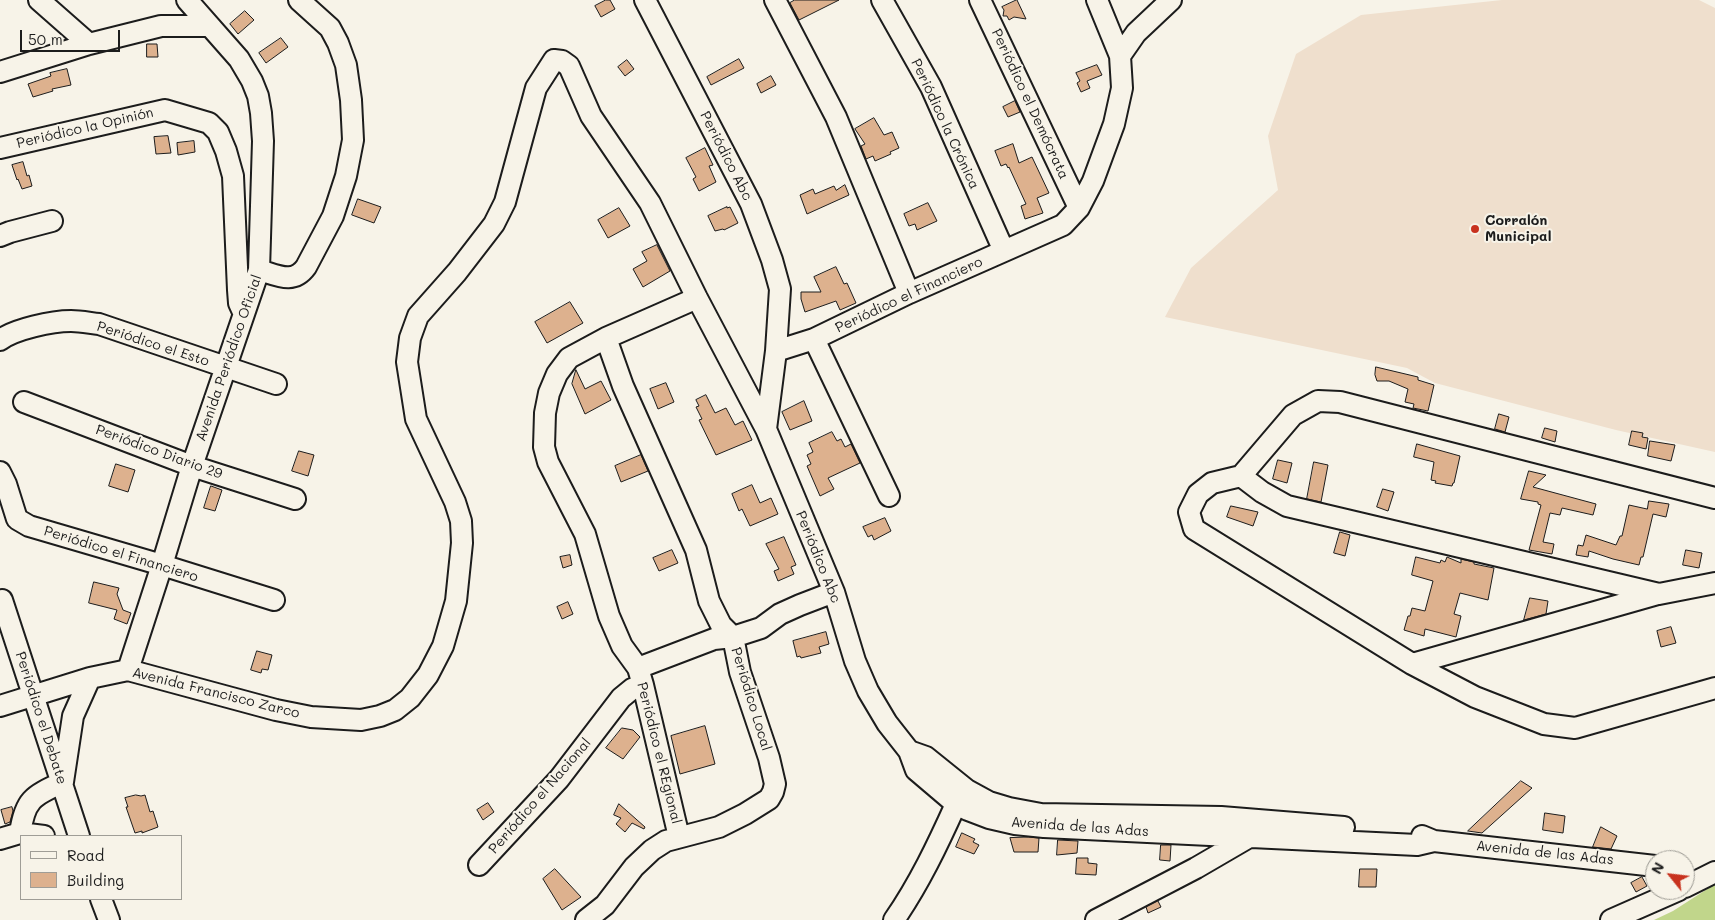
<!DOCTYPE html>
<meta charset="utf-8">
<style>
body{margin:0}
#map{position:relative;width:1715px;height:920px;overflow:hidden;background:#f7f3e8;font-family:Mali,sans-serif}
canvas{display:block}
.legend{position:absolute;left:20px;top:835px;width:162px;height:65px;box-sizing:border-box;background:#f7f3e8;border:1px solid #9f9d96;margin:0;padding:6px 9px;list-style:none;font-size:15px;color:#1c1c1c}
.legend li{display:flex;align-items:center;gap:10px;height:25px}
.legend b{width:25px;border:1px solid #9f9d96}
.north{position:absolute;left:1645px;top:850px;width:50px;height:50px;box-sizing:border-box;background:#f7f3e8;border:1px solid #9f9d96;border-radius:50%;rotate:299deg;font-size:14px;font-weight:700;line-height:20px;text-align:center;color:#1c1c1c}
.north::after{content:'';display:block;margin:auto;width:18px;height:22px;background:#c8321e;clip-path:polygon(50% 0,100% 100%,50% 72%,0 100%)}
.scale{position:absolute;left:20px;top:30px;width:100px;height:22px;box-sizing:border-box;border:2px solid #1c1c1c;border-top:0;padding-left:6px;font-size:15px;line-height:18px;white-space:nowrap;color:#1c1c1c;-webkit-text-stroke:4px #f7f3e8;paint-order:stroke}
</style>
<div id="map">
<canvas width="1715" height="920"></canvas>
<ul class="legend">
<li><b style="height:6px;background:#f7f3e8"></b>Road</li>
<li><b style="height:14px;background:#ddb18e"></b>Building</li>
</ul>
<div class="north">N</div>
<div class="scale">50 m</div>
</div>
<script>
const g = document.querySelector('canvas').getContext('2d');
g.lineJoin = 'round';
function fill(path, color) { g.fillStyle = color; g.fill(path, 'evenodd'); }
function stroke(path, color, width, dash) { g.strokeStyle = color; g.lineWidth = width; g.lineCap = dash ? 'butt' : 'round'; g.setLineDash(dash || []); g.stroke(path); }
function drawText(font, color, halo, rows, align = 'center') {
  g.font = font + ' Mali,sans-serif'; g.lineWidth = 4; g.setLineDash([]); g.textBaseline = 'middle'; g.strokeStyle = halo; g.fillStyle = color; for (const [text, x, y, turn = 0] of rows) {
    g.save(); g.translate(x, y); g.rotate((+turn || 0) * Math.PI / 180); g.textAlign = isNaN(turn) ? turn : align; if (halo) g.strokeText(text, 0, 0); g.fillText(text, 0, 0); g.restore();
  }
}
const built = new Path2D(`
 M1502,0H1699L1715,8V452L1616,430L1435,383L1407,368L1165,317L1191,268L1278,190L1268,136L1296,54L1361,15Z`);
const green = new Path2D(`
 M1715,884V920H1654L1673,911Z`);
const building = new Path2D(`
 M606,0H610L615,9L601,17L595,6Z
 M795,0H839L799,20L790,3Z
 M1017,0L1026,19L1014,17L1009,20L1007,16H1003L1004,10L1002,7Z
 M245,11L254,20L238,34L230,24Z
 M281,38L288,47L266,63L259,53Z
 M147,44H157L158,57H147Z
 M739,59L744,68L711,85L707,77Z
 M627,60L634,69L625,76L618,67Z
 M1097,65L1102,75L1087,81L1090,88L1081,92L1077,83L1080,81L1076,73Z
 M67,69L71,85L52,89L53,91L33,97L28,84L51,76L50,73Z
 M771,76L776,85L761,93L757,84Z
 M1015,101L1020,112L1008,117L1003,107Z
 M874,118L884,135L892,132L899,148L890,152L891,154L875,161L873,156L866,159L861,146L865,144L855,129Z
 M168,136L171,153L156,154L154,137Z
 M194,141L195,152L178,155L177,143Z
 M1013,144L1019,163L1032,157L1049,193L1037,198L1043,213L1025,219L1021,206L1026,204L1009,167L1008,168L1006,164L1001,166L995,151Z
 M705,148L713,165L709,166L716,182L699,191L693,179L696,177L686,158Z
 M23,162L27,176L29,175L32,186L22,189L18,179L17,180L12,165Z
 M845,185L849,195L807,214L800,195L813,189L815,194L834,186L836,190Z
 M358,199L381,207L374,223L352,215Z
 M928,203L937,221L917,230L915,224L909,226L904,214Z
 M727,207V208L730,207L738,223L724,230L723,229L715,231L708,216Z
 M619,208L630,226L608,238L598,220Z
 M657,245L670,271L643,287L633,269L647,261L642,252Z
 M836,267L844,284L847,283L856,303L840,310L836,301L805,312L801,299V292H821L814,277Z
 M570,302L583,323L547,343L535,322Z
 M1376,367L1418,377V380L1434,385L1428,411L1413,408L1414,404L1405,402L1408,389L1389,381H1377L1375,375Z
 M576,370L585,389L601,381L611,400L585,414L572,384Z
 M666,383L674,402L658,409L650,389Z
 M706,395L715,413L726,408L735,425L743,421L752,440L716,455L699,420L702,419L696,407L699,406L696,400Z
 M804,401L812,421L790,430L782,412Z
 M1499,414L1509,417L1505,432L1495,429Z
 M1545,428L1557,431L1555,442L1542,438Z
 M1632,431L1643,433L1642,437L1648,438L1646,449L1629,445Z
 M832,432L837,441L841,439L845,447L851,444L860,463L828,478L834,489L820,496L807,466L811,464L807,455L813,452L809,443Z
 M1650,441L1675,445L1671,461L1648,456Z
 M1417,444L1460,456L1454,483H1453L1452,486L1435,483L1436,481L1431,480L1434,462L1414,457Z
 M299,451L314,455L308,476L292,471Z
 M641,455L648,471L621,482L615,466Z
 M1278,460L1292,463L1287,483L1273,479Z
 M1314,462L1328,465L1321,502L1307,499Z
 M116,464L135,470L128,492L109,486Z
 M1529,471L1546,475L1533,487L1596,504L1593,515L1562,508L1560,515L1550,513L1543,542L1554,544L1552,554L1529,550L1541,505L1538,504V502L1521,499Z
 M752,485L760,503L771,498L778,514L750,526L742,509L739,511L732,494Z
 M211,486L222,490L215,511L204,508Z
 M1383,489L1394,492L1388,511L1377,507Z
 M1649,501L1669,504L1666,517L1653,514L1643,557H1641L1639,565L1613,559L1589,551L1588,557L1576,555L1578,545L1583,546L1586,535L1616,545L1620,536H1622L1629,505L1647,509Z
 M1231,506L1258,512L1253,526L1227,517Z
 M885,518L891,531L874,540L872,535L868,537L863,527Z
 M1340,532L1350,535L1345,556L1334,553Z
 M784,537L796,565L791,567L794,574L778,581L774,571L779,569L766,544Z
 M672,550L678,563L659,571L653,558Z
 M1686,550L1702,553L1699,568L1683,565Z
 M570,555L572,565L563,568L560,557Z
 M1416,557L1440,563L1441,560L1445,562L1447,557L1461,563V559L1474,562V564L1494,568L1488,600L1460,593L1454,614L1461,616L1456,637L1425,629L1424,636L1404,630L1408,616H1410L1412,608L1425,611L1433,581L1412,575Z
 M94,582L119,588L117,594L123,610L131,613L127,624L114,619L117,610L89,603Z
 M1530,598L1548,601L1546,614L1524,620Z
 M568,602L573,614L562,619L557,607Z
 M1671,627L1676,643L1661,647L1657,631Z
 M826,632L829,644L819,647L821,653L801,658L800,656L797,657L793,641Z
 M257,651L272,655L268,670L262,669L261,673L251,670Z
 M705,726L715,764L680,774L671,736Z
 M622,728L633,730L640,737L623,759L606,748Z
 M1521,781L1532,788L1482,833L1468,831Z
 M136,795L141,796L145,795L150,812L153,811L158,827L142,833V831L135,833L126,807H128L125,798Z
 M488,803L494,812L483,820L477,810Z
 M619,804L645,827L644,829L632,823L625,832L616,824L621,818L614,815Z
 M12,807L13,811L10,822L5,824L1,810Z
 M1545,813L1565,816L1563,833L1543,830Z
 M1601,827L1617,836L1611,849L1593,847Z
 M962,833L975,839L973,842L979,845L974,854L956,847Z
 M1029,837L1039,838L1038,852H1014L1010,838Z
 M1058,840L1078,841L1077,853L1057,855Z
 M1161,845H1171L1170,861L1160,860Z
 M1077,858H1088V863L1097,864L1096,875L1076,874Z
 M555,869L581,897L562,910L543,879Z
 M1360,869H1377L1376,887H1359Z
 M1642,877L1647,886L1636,892L1631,883Z
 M1158,901L1161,907L1148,913L1146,907Z`);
const minor = new Path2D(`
 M39,0L89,44
 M645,0L751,204L772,260L780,289L776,351L766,429L834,592L855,661L868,691L887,723L909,751L916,770L956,804L968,810L989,818L1015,824L1044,827L1417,845L1434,841
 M775,0L836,117L909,293
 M882,0L931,87L1004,251
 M980,0L1079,208
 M1120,56L1136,33L1171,0
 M0,72L89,44L161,26H208
 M0,148L165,110L209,123L218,132L226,151L233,176L238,290L239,303L244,314
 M0,236L10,232L52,221
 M259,270C277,275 293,285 306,267L333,216L346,176L353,140L351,100L346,65L338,43L330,28L299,0
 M814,339L909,293L1063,225L1079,208L1093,181L1114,124L1122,88L1120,56L1097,0
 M0,340C15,329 52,321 71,321C80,321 90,323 99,324L276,384
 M776,351L814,339L889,496
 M24,402L192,466L295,499
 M0,472L6,484L17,519L29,526L162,565L274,600
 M1241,476L1262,492L1287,506L1659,594L1715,583
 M1715,498L1340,402L1318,401L1293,415L1241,476L1212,483L1198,494L1189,512L1194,529L1412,664L1475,697L1544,724L1575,728L1715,688
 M2,600L79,836
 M1412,664L1658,594
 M638,668L714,639L733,637L761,628L780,614L800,605L834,592
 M128,670L162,565L192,466L259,270L263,141L261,113L258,96L252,81L239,59L187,0
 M0,706L90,678L128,670L276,710L311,717L361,720L380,716L395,710L410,698L428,675L443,646L456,601L462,543L461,521L455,502L416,419L407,362L410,338L418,316L457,272L494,224L505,202L536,88L554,60L562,61L569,66L591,116L650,203L697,298L766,429
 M909,751L926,757L967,790L989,802L1009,808L1041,814L1221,817L1344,827
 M20,833C25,799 33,796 63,782L73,716L90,678
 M1422,836L1434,841L1655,866
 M679,837L643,685L638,668L622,646L609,616L585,534L548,462L544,447L545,413L549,393L557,374L569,358L606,338L697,298
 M0,839L20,833L44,836
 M479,865L559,779L621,698L632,689L643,685
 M1685,887L1715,872
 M101,899L109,920
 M586,920L605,905L634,867L652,850L666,841L719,827L745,814L769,799L773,792L775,784L769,758L740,672L733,637L721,625L709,601L696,550L623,386L606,338
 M894,920C919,884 938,844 956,804
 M1096,920L1196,868L1251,836
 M1611,920L1679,890`);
const markers = [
 [1475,229,5,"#c8321e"]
];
const streetNames = [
 ["Periódico el Demócrata",1030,104,65],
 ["Periódico la Crónica",945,124,65],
 ["Periódico la Opinión",85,128,-13],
 ["Periódico Abc",726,156,63],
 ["Periódico el Financiero",909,295,-25],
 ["Periódico el Esto",153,344,18],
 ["Avenida Periódico Oficial",229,358,-71],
 ["Periódico Diario 29",159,452,20],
 ["Periódico el Financiero",121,554,17],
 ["Periódico Abc",818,557,68],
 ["Avenida Francisco Zarco",216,693,14],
 ["Periódico Local",751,699,73],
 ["Periódico el Debate",41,718,72],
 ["Periódico el REgional",659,753,76],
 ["Periódico el Nacional",540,796,-49],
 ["Avenida de las Adas",1080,827,4],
 ["Avenida de las Adas",1545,853,6]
];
const poiNames = [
 ["Corralón",1485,221],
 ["Municipal",1485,237]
];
fill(built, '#efdfcd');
fill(green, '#c1d68b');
fill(building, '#ddb18e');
stroke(building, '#1c1c1c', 1);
stroke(minor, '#1c1c1c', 24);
stroke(minor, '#f7f3e8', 20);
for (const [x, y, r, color] of markers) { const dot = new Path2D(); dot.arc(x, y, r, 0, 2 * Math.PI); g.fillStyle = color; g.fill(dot); stroke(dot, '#f7f3e8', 2); }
drawText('14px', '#1c1c1c', '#f7f3e8', streetNames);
drawText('bold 14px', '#1c1c1c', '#f7f3e8', poiNames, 'left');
</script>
